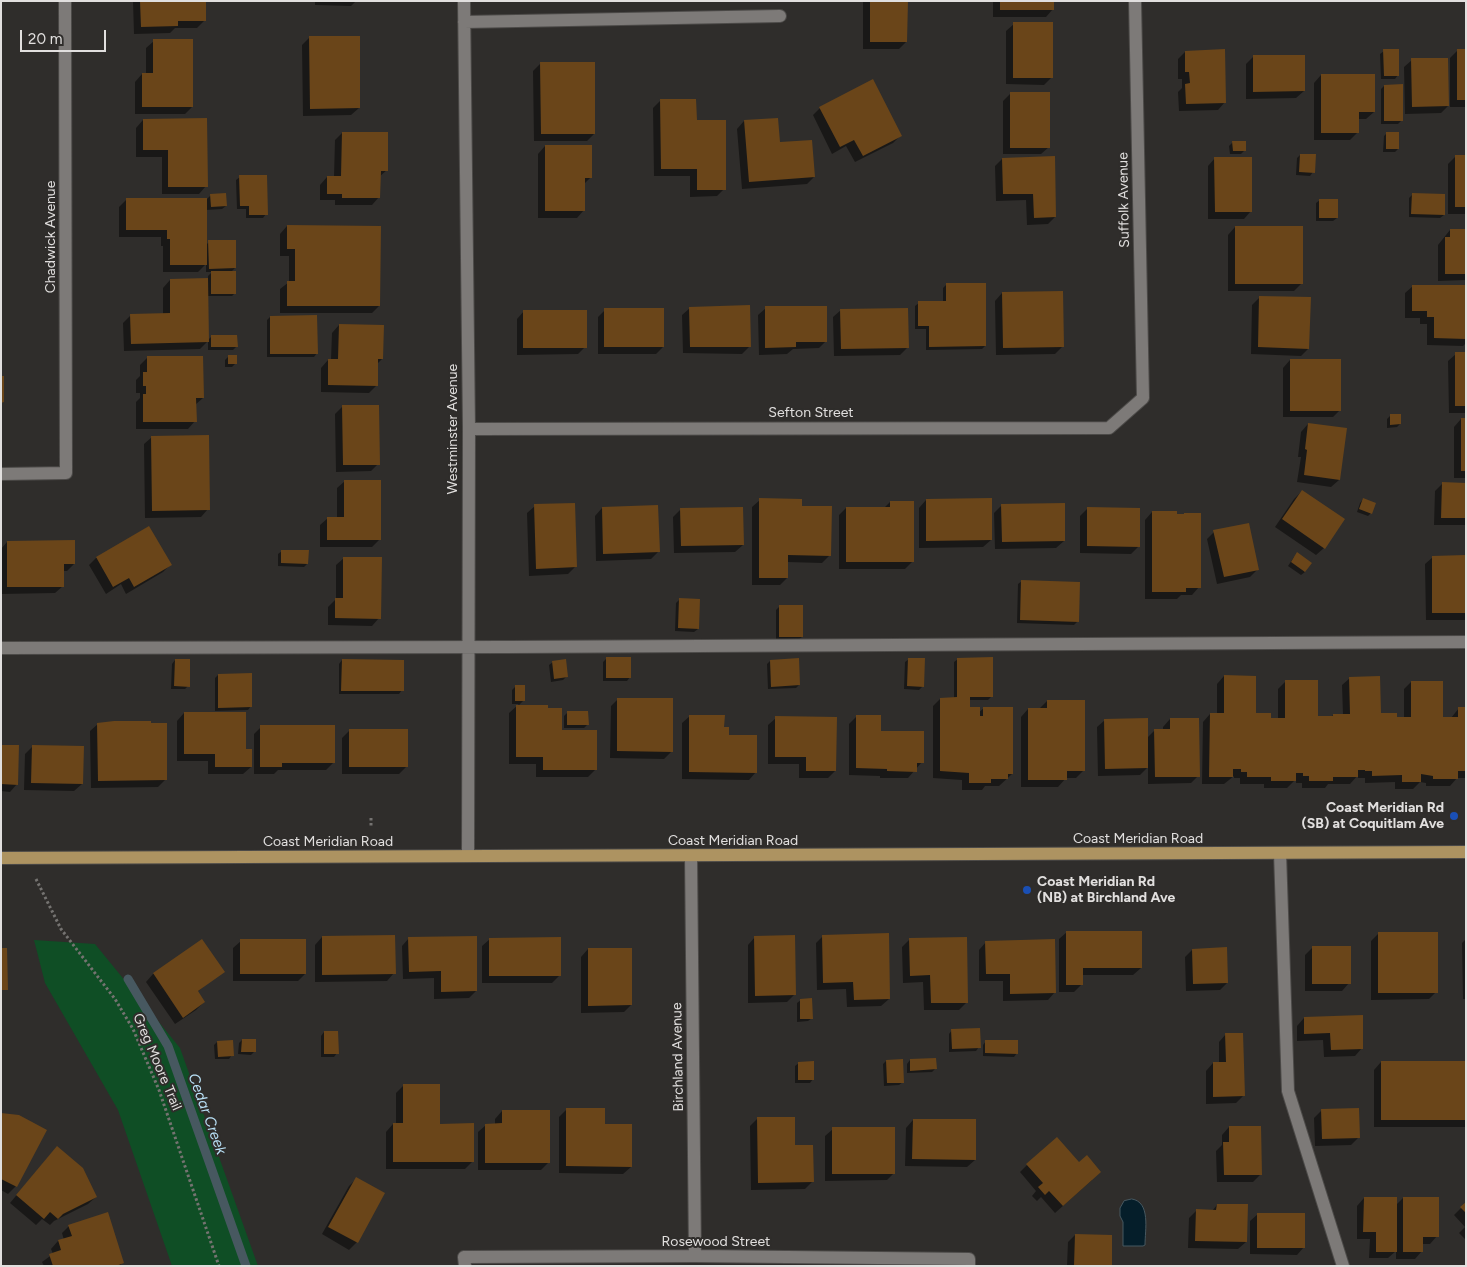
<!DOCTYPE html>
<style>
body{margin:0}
#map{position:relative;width:1467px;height:1267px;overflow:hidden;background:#2f2d2b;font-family:Figtree,sans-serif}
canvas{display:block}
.frame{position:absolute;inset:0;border:2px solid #e1dfde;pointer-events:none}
.scale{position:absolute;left:20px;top:30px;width:86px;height:22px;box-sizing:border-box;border:2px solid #e1dfde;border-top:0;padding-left:6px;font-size:15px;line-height:18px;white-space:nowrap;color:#e1dfde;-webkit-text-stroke:4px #2f2d2b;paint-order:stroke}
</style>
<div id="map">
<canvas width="1467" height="1267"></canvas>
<div class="frame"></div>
<div class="scale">20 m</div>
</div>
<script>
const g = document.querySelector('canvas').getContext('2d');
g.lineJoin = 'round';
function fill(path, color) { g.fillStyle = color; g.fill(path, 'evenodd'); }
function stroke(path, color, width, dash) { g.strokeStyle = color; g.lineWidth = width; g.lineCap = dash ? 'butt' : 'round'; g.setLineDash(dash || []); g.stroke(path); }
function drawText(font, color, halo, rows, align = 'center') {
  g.font = font + ' Figtree,sans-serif'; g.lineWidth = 4; g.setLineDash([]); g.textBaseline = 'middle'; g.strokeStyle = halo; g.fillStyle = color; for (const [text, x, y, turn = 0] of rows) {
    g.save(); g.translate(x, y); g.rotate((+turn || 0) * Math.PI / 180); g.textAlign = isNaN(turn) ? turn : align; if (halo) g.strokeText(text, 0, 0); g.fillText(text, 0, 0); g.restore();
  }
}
const green = new Path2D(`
 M34,940L95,944L180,1048L258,1266H172L118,1110L45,983Z`);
const water = new Path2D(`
 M1132,1199C1151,1202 1145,1230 1145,1245L1143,1246H1123V1222L1120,1216V1208L1124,1201Z`);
const shadow = new Path2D(`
 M133,1H205V20L197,28H175L170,33L134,34Z
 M315,1H356L351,6L315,5Z
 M863,1H906V42L899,49H863Z
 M993,1H1053V9L1046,17H993Z
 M1014,24L1052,77L1044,85L1006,84V31Z
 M310,37L359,108L351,115L303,116L302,45Z
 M154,41L192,107L185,114H135V82L142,74H146V48Z
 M1458,50H1466V107H1450V58Z
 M1384,51L1398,75L1395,79H1381L1380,54Z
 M1185,52L1225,102L1218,110L1179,111L1178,92L1182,88V79H1178V59Z
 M1254,56L1304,91L1296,98L1246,99V64Z
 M1412,60L1448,106L1441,113L1405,114L1404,67Z
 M541,63L594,134L587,141H534L533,71Z
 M1321,75L1374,112L1366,119H1358V132L1350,140H1314V83Z
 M1384,86L1402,120L1398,124H1381V89Z
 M1010,94L1049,147L1041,154H1003V101Z
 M661,100L696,121L724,189L717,196L690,197V176H654L653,108Z
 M820,108L900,136L893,143L855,162L846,146L832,154L813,115Z
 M143,120L206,186L199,194H162V157H136V128Z
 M744,121L779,143L814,177L807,184L742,189L737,129Z
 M342,133L387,170L379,177V197L372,205H335V200H320V185L327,177H334L335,140Z
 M1387,133L1398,149L1395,152H1383L1384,136Z
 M1233,142L1245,150L1241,154H1230L1229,146Z
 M545,146L591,177L584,184V210L577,218H538V154Z
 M1300,155L1313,172L1310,176L1296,175L1297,158Z
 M1456,156H1466V214H1448V164Z
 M1215,158L1251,211L1244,219H1208V166Z
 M1002,159L1055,217L1048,224L1027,225L1026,200L996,201L995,166Z
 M240,177L266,214L263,218H246V209H237L236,180Z
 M211,195L226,206L222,209L206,210V245L209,242L235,268L231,272L235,293L232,296H207L208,340L212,336L237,346L233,350H208V341L200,349L124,351L123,323L131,315L163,314V288L170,280H208V276L212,272H206V264L198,272H163V246H161V237H119V207L126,200L207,199Z
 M1412,195L1444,215L1440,218L1409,217V198Z
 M1320,200L1337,218L1333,221H1316V203Z
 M287,226L379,306L372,313H280V289L289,282V256H280V234Z
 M1235,227L1302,283L1294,291H1228V235Z
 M1450,230H1466V280L1438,281V245Z
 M947,284L985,346L982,349L926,350V329H915V306L919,303L943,302V288Z
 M1413,286H1466V343L1463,346L1427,345V324H1420V318H1405V293Z
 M1002,293L1063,346L1055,354L996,355L995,301Z
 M1260,297L1308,349L1301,356L1251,354L1252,305Z
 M690,308L750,346L742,354L683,353L682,315Z
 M766,308L826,341L819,348L793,349L787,354L759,355L758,315Z
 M605,310L663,347L656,354H598V317Z
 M841,310L907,348L900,355L834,356L833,317Z
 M524,311L585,347L578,354L517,355V319Z
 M270,317L317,353L314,357H267V320Z
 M339,325L382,359L377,364V385L369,393L321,392V368L328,360H331L332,333Z
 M1466,353V413H1449L1448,361L1456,354Z
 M229,356L236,363L232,367H225V360Z
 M147,358L203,398L195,405V421L188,429H136V402L140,398V393H136V380L140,376V365Z
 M1290,360L1340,410L1333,417H1283V368Z
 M343,406L378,464L371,471L336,472L335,414Z
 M1390,416L1400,424L1397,427L1387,428V419Z
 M1461,419H1466V478H1454V427Z
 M1308,424L1339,480L1331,487L1297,482L1301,457H1298L1301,432Z
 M152,437L208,509L201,517L145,518L144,444Z
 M345,481L379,540L372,547H320V525L328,518H337V488Z
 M1442,484H1466V525H1434L1435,491Z
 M1302,491L1324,548L1316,555L1275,527L1294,499Z
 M1363,499L1371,513L1368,516L1357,512L1360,503Z
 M760,500L801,507L830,555L822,563L787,562V578L780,585H752V507Z
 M926,500L991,540L983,547L919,548V508Z
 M890,502L913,561L905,569H839V515L846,508H884Z
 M1002,505L1064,541L1056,548L995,549L994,513Z
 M535,506L575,567L568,574L529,576L527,513Z
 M602,508L658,552L651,559L596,561L595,516Z
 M1088,508L1138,547L1131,554L1080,553V516Z
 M680,510L743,545L735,552L674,553L673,517Z
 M1152,512L1176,516L1199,587L1192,595H1181L1177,599H1145V520Z
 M148,527L170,565L163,572L126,594L121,584L106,594L89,565L96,558Z
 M1214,532L1258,569L1250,577L1217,584L1207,539Z
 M7,542L74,564L67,571H62L63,586L55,593L1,594V549Z
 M282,551L307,564L304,567L278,566V554Z
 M1294,557L1305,572L1301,575L1288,566Z
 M1433,557H1466V620H1426L1425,564Z
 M344,558L379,618L372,626L328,625V607L336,599V565Z
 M1022,581L1078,621L1074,625L1017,623L1018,584Z
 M680,599L698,629L694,632L675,631L676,603Z
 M780,606L802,637L798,640H776V610Z
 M606,659L630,677L627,681H603V662Z
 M909,659L923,686L919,690L904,689L905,662Z
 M958,659L992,696L988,700H969V708L978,713L984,708L1012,774L999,786H985L982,790H962V780L933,778V706L940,699H954V662Z
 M175,660L188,686L185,689H171L172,664Z
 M342,660L402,690L399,694H339V664Z
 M770,661L799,685L796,688L768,689L767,664Z
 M553,662L566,677L563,680L551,682L549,665Z
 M218,675L251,706L248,710L215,711V678Z
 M1224,676L1254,714L1269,719H1278V689L1286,681L1317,718H1331L1333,715H1343L1342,685L1350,678L1379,714L1396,719H1404V689L1411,682L1442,718H1451L1459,708H1466V778H1457L1450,786H1426V783L1420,782L1413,789H1395V782L1365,783V778H1358V775L1350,784H1328L1325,788H1302V783H1296V779L1287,788H1264V784H1240V778H1234V776L1224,784H1202L1203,722L1210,714H1217V684Z
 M515,687L524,700L518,706L547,709L561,732L596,769L588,777H536V764H509V713L519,704H512V690Z
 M618,699L671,752L664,759L610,758L611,706Z
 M1047,701L1084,770L1076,778H1066L1058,787H1021V717L1028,709L1040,708Z
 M568,712L587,725L584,728H564V716Z
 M184,713L245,750L251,767L243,774H208V761H177V721Z
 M690,716L723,729L727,736L756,772L749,780L682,779V723Z
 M857,716L922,762L908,778H880V776L849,775V724Z
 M776,718L835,771L828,778H799V764H768V725Z
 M1170,719L1198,776L1191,783L1148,784V767L1140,775L1098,776L1097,727L1105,720L1147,738L1155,730H1163V727Z
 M98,724H149L166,779L158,787L91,788L90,731Z
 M261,727L333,763L326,770H278L274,774H254V734Z
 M349,731L406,767L399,774H342V738Z
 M1,746L17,784L10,792L1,791Z
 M32,747L82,784L74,791L24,790L25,754Z
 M1067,932L1141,968L1133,975H1081V985L1074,992H1059V939Z
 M1378,934L1436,992L1429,999L1371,1000V941Z
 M823,936L889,999L881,1006L847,1007L846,989L817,990L816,943Z
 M322,937L394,973L387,981L315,982V945Z
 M755,937L795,994L787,1002L748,1003V945Z
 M409,938L476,991L469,998L434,999V978L403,979L402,946Z
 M490,939L560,975L552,983H482V946Z
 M1466,939V999H1463L1462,943Z
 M202,940L223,971L197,992L204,1002L196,1010L175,1024L146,982L153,974Z
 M909,940L967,1002L959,1010H924L923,982L903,983L902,947Z
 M241,941L305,974L298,981H233V948Z
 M986,942L1055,992L1048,1000L1003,1001V981H979V950Z
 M1312,948L1349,983L1342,991H1305V955Z
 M588,949L631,1005L624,1012L581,1013V957Z
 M1192,950L1227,983L1220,990L1186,991L1185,957Z
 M801,1000L812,1018L808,1021L797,1022V1003Z
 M1304,1018L1362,1048L1355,1056L1324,1057L1323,1040L1297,1041V1026Z
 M952,1030L979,1047L976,1051L949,1052V1034Z
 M324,1032L337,1053L334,1057H321V1036Z
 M1226,1034L1243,1096L1236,1103L1206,1104V1071L1213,1063H1219V1042Z
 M242,1040L255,1051L251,1055L238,1054L239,1043Z
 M986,1041L1017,1053L1014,1057L983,1056V1045Z
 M217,1042L232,1055L229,1059H215L214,1045Z
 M910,1060L935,1069L932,1072L907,1073V1064Z
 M886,1061L903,1082L899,1085L884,1086L883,1064Z
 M1381,1062H1466V1127H1374V1070Z
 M799,1063L813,1079L810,1083H795V1066Z
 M404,1085L473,1161L465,1169H386V1132L393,1124H396V1093Z
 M567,1109L604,1125L631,1167L623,1174L559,1173V1117Z
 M1322,1110L1358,1138L1351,1145L1315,1146L1314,1118Z
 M502,1111L549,1162L541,1170H478V1132L486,1125H495V1119Z
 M1,1114L16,1186L8,1194L1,1190Z
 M758,1118L794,1146L813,1181L805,1189L751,1190L750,1126Z
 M913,1120L975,1160L967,1167L905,1166L906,1128Z
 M1229,1127L1261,1174L1253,1182H1217L1216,1151L1222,1145V1135Z
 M833,1129L894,1173L887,1180L825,1181V1136Z
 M50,1155L96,1197L88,1204L54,1221L50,1225L42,1219L36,1225L10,1203Z
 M1027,1165L1092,1180L1055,1213L1041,1197L1037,1201L1032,1196L1036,1191L1020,1172Z
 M356,1179L384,1194L357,1242L349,1250L322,1234L349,1186Z
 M1364,1198L1396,1205L1403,1198L1437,1236L1430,1244H1422V1251L1415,1259H1396V1251L1388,1258H1369L1370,1239H1357V1206Z
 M1466,1203V1240L1459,1233L1465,1227L1454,1215Z
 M1217,1205L1246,1242L1238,1249L1188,1248L1189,1218L1196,1211H1212Z
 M1258,1214L1304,1247L1297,1255L1250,1254V1221Z
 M69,1226L122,1263L120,1266H44L42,1262L53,1254L51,1249L58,1241L64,1240L62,1233Z
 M1075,1235L1110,1266H1067L1068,1242Z`);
const stream = new Path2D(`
 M128,979L168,1046L246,1266`);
const building = new Path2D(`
 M140,1H206V21H178V26L141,27Z
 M870,1H908L907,42H870Z
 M1000,1H1054V10H1000Z
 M1013,22H1053V78H1013Z
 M309,36H360V108L310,109Z
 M153,39H193V107H142V73H153Z
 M1225,49L1226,103L1186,104L1185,84L1190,83L1189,72H1185V51Z
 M1383,49H1399V76H1384Z
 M1457,49H1466V100H1457Z
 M1253,55H1305V91L1253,92Z
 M1411,58H1448L1449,106L1412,107Z
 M540,62H595V134H541Z
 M1321,74H1375V112H1359V133H1321Z
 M873,79L902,136L863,156L854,140L840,147L819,107Z
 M1403,84V121H1384V85Z
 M1010,92H1050V148H1010Z
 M660,99H696L697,120H726V190H697V169H661Z
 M207,118L208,187H168V150H143V119Z
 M778,118L780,142L812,140L815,177L749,182L744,120Z
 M342,132H388V171H381L380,198H342V194H327V176H341Z
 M1386,132H1399V149H1386Z
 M1232,141H1246V151H1233Z
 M545,145H592V178H585V211H545Z
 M1300,154H1316L1315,173L1299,172Z
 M1455,155H1466V207H1455Z
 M1055,156L1056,217L1034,218L1033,194H1003L1002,158Z
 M1214,157H1252V212H1215Z
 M239,175H267L268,215H249V206H240Z
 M226,193L227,206L211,207L210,194Z
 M1412,193L1445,194V215L1411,214Z
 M126,198H207V265H170V239H167V230H126Z
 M1319,199H1338V218H1319Z
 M287,225L381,226L380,306H287V281H295V249H287Z
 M1235,226H1303V284H1235Z
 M1450,229H1466V274H1445V237H1450Z
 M208,240H236V268L209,269Z
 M211,271H236V294H211Z
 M208,278L209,342L131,344L130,314L170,313V279Z
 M946,283H986V346L929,347V326H918V301H946Z
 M1412,285H1466V339L1434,338V317H1427V311H1412Z
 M1063,291L1064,347L1003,348L1002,292Z
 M1259,296L1311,297L1309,349L1258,347Z
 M750,305L751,347H690L689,307Z
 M765,306H827V342H796V347L765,348Z
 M604,308H664V347H604Z
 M908,308L909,348L841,349L840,309Z
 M523,310H587V348H523Z
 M317,315L318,354H270V316Z
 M339,324L384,325L383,359H378V386L328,385V359H338Z
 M211,335H237L238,347H211Z
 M1455,352H1466V406H1455Z
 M228,355H237V364H228Z
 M147,356H203L204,398H196L197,422H143V394H146V386H143V372H147Z
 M1290,359H1341V411H1290Z
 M1,376H4V402L1,403Z
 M342,405H379L380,465H343Z
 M1390,414H1401V424L1390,425Z
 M1461,418H1466V471H1461Z
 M1308,423L1347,428L1340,480L1304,475L1307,450L1305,449Z
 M209,435L210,510L152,511L151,436Z
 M344,480H381V540H327V517H344Z
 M1442,482L1466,483V518H1441Z
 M1302,490L1345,519L1325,549L1282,519Z
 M759,498L802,499V506H832L831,556L788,555V578H759Z
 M992,498V540L926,541V499Z
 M1363,498L1376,503L1372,514L1359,509Z
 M890,501H914V562H846V507H890Z
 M575,503L577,567L536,569L534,504Z
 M1065,503V541L1002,542L1001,504Z
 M658,505L660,552L603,554L602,507Z
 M743,507L744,545L681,546L680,508Z
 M1087,507L1140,508V547L1087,546Z
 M1152,511H1177V514H1184V513H1201V588H1186V592H1152Z
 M1249,523L1259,570L1224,577L1213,530Z
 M149,526L172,565L134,587L129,578L113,587L96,557Z
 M75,540V564H64V587H7V541Z
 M281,550H309L308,564L281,563Z
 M1297,552L1312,563L1305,572L1291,562Z
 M1466,555V613H1432V556Z
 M343,557H382L381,619L335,618V598H343Z
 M1021,580L1080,582L1079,622L1020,620Z
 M679,598L700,599L699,629L678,628Z
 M779,605H803V637H779Z
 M606,657H631V678H606Z
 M993,657V697H970V707H980V716H983V707H1013V774H1008V779H991V783H969V773L940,771V698L957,697V658Z
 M799,658L800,685L771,687L770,660Z
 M908,658H925L924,687L907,686Z
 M175,659H190V687L174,686Z
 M342,659L404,660V691H341Z
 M566,659L568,677L554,679L552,661Z
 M252,673V707L218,708V674Z
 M1224,675L1256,676V713H1271V718H1285V680H1318V716H1333V714H1350L1349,677L1380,676L1381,713H1397V717H1411V681H1443V717H1458V707H1466V771H1458V779H1433V776L1421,774V782H1402V775L1372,776V771H1365V770H1358V777H1333V781H1309V776H1303V773H1296V781H1271V777H1247V772H1241V769H1233V777H1209L1210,713H1224Z
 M515,685H525V701H515Z
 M617,698H673V752L617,751Z
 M1047,700H1085V771H1067V780H1028V708H1047Z
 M516,705H548V708H562V730H597V770H543V757H516Z
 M567,711H588L589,725H567Z
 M184,712H246V749H252V767H215V754H184Z
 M689,715H725L724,727H729V735H757V773L689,772Z
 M856,715H881V731H924V763H917V772L887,771V769L856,768Z
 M775,716L837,717L836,771H806V757H775Z
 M1148,718V768L1105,769L1104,719Z
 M1170,718H1199L1200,777H1155L1154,729H1170Z
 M114,721H151V723H167V780L98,781L97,723Z
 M260,725H335V763H282V767H260Z
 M349,729H408V767H349Z
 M1,745H19L18,785L1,784Z
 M32,745L84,746L83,784L31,783Z
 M1066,931H1142V968H1083V985H1066Z
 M1378,932H1438V993H1378Z
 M889,933L890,999L854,1000L853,982L823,983L822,935Z
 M395,935L396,974L322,975V936Z
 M795,935L796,995L755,996L754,936Z
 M477,936V991L441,992V971L409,972L408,937Z
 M561,937V976H489V938Z
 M967,937L968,1003H931L930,975L910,976L909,938Z
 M202,939L225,972L198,991L205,1002L183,1018L153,973Z
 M240,939H306V974H240Z
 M1055,939L1056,993L1010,994V974H986L985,941Z
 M1312,946H1351V984H1312Z
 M1227,947L1228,983L1193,984L1192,949Z
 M1,948H7L8,990H1Z
 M588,948H632V1005L588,1006Z
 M812,998L813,1019H800V999Z
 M1363,1015V1049L1331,1050L1330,1033L1304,1034V1017Z
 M980,1028L981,1048L952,1049L951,1029Z
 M324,1031H338L339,1054H324Z
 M1225,1033H1243L1245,1096L1213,1097V1062H1226Z
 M242,1039H256V1052H241Z
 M233,1040L234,1056L218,1057L217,1041Z
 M985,1040H1018V1054L985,1053Z
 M936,1058L937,1069L910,1071V1059Z
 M903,1059L904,1083H887L886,1060Z
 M814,1061V1080H798V1062Z
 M1381,1061H1466V1120H1381Z
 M403,1084H440V1124L474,1123V1162H393V1123H403Z
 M566,1108H605V1124H632V1167L566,1166Z
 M1359,1108L1360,1138L1322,1139L1321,1109Z
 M502,1110H550V1163H485V1124L502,1123Z
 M1,1113L19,1115L47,1130L17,1187L1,1179Z
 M757,1117H795V1145H813L814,1182L758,1183Z
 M913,1119H976V1160L912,1159Z
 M1229,1126H1261L1262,1175H1224L1223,1142H1229Z
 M832,1127H895V1174H832Z
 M1057,1137L1079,1162L1087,1155L1101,1172L1063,1206L1049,1191L1045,1195L1038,1187L1043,1183L1026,1164Z
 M57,1146L83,1168L97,1197L63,1214L58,1219L50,1212L44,1219L16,1195Z
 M356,1177L385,1193L358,1243L328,1227Z
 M1364,1197H1397V1252H1376V1232H1363Z
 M1403,1197H1439V1237H1423V1252H1403Z
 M1466,1202V1213L1460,1207Z
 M1217,1204H1248L1247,1242L1195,1241L1196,1209L1216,1210Z
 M108,1212L124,1263L116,1266H53L49,1254L61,1250L58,1240L72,1236L68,1225Z
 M1257,1213H1305V1248H1257Z
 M1075,1234L1112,1235V1266H1074Z`);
const path = new Path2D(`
 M371,818V828
 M36,879L61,929L115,999L133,1029L159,1090L219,1266`);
const minor = new Path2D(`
 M464,1L469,429L468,856
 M464,22L780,16
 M469,429L1109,428L1143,398L1135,1
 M1,474L66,473L65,1
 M1,648L509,647L1466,642
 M1280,853L1288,1091L1343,1266
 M691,856L695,1256
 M465,1266L464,1257L695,1256L969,1259V1266`);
const major = new Path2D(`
 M1,858L1466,852`);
const markers = [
 [1454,816,5,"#1a4fb4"],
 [1027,890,5,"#1a4fb4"]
];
const streetNames = [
 ["Suffolk Avenue",1124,200,-91],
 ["Chadwick Avenue",51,237,-90],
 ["Sefton Street",811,413],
 ["Westminster Avenue",453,429,-90],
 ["Coast Meridian Road",1138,839],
 ["Coast Meridian Road",733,841],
 ["Coast Meridian Road",328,842],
 ["Birchland Avenue",678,1057,-91],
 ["Greg Moore Trail",157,1062,67],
 ["Rosewood Street",716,1242]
];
const poiNames = [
 ["Coast Meridian Rd",1444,808],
 ["(SB) at Coquitlam Ave",1444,824],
 ["Coast Meridian Rd",1037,882,"left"],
 ["(NB) at Birchland Ave",1037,898,"left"]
];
const waterNames = [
 ["Cedar Creek",207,1114,70]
];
fill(green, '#0f4e25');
fill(water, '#051e2a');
stroke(water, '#475860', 1);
fill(shadow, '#0007');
stroke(stream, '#475860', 9);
fill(building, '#6a4519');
stroke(minor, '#4c4a48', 14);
stroke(major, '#4c4a48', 14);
stroke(path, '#757371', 3, [2.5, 2.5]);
stroke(minor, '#7d7a78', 12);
stroke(major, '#ad9361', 12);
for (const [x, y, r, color] of markers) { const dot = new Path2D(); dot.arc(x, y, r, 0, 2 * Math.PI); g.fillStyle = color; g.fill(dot); stroke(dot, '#2f2d2b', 2); }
drawText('14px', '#e1dfde', '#2f2d2b', streetNames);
drawText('bold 14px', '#e1dfde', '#2f2d2b', poiNames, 'right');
drawText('italic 15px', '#b8dff5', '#2f2d2b', waterNames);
</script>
